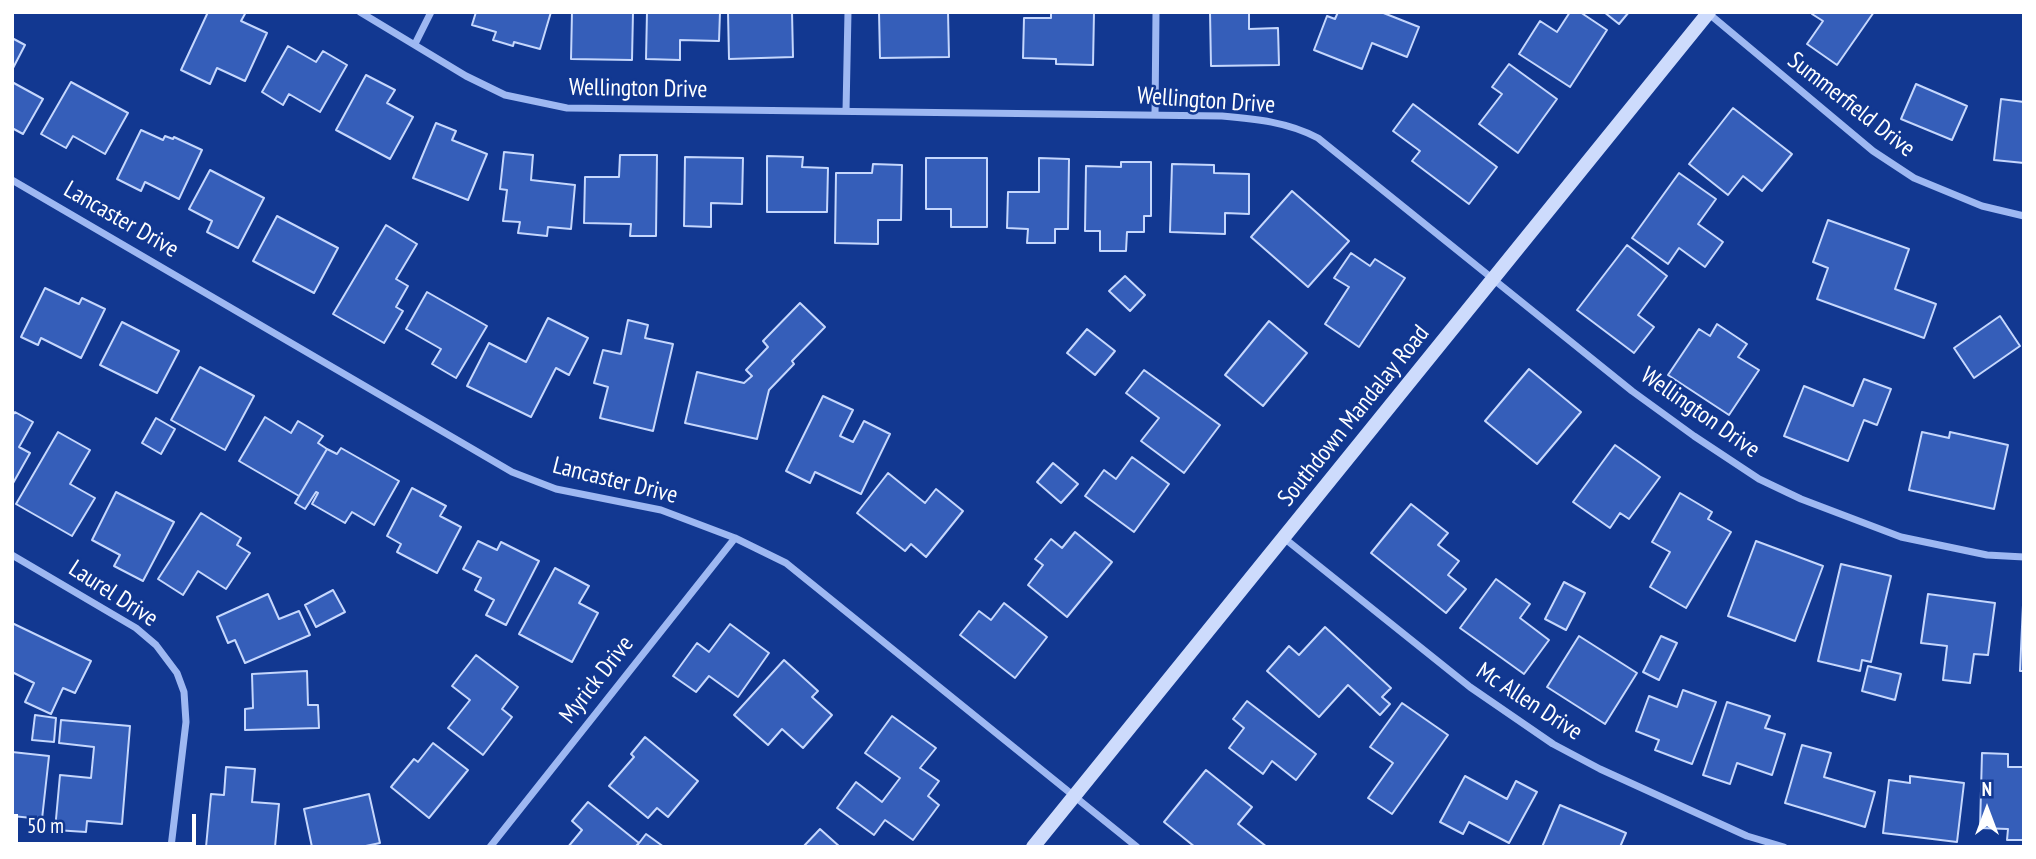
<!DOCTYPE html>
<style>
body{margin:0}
#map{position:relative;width:2036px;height:859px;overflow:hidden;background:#123891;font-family:"PT Sans Narrow",sans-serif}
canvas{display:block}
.frame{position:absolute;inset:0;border:14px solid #fff;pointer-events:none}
.north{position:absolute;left:1952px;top:775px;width:70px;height:70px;-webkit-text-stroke:5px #123891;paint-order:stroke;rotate:0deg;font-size:19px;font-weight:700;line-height:28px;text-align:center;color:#fff}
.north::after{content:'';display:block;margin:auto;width:24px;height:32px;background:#fff;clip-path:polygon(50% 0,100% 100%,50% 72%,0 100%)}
.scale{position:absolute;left:14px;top:814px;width:182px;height:32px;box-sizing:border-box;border:4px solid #fff;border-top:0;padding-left:9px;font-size:21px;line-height:24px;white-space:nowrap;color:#fff;-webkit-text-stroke:5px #123891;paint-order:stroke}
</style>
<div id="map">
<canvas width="2036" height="859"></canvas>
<div class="frame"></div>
<div class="north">N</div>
<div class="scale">50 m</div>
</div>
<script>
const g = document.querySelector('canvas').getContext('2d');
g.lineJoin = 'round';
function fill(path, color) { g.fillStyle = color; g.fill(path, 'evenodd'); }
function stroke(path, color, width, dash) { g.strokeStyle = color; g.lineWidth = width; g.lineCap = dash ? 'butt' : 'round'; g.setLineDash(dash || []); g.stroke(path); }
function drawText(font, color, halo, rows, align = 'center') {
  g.font = font + ' "PT Sans Narrow",sans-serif'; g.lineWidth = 5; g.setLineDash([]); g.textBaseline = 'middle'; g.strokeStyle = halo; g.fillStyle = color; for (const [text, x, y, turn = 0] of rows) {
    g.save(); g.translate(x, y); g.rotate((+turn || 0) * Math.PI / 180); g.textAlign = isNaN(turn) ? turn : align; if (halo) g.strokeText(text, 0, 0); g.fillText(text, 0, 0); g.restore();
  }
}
const building = new Path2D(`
 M208,12H246L241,21L267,33L245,81L217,68L210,84L181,70Z
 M476,12H551L540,49L514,42L513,46L493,40L496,32L472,25Z
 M572,12H633L632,60L571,59Z
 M647,12H720L719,41L680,40V60L646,59Z
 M728,12H792L793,57L729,59Z
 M879,12H948L949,57L880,58Z
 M1051,12H1094L1093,65L1056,64V59L1023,58L1024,18H1051Z
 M1210,12H1249V29L1278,28L1279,65L1211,66Z
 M1338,12H1381L1419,27L1407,57L1372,43L1362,69L1314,50L1327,16L1335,19Z
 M1570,12H1580L1607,30L1570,87L1519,54L1540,21L1557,32Z
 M1604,12H1629L1619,24Z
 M1813,12H1874L1837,65L1807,44L1823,21L1812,14Z
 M12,38L25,45L12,70Z
 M288,46L316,62L323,51L347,65L320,112L289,94L283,105L262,92Z
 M1509,64L1557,99L1518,153L1479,124L1502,94L1492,87Z
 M366,75L395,90L387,103L413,117L390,159L336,130Z
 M12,82L43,99L23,134L12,128Z
 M71,82L128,113L105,154L73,136L66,148L41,134Z
 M1916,84L1967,106L1952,140L1901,119Z
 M2001,99L2024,102V163L1994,160Z
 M1413,104L1497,167L1469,204L1412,161L1420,151L1393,131Z
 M1733,108L1792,154L1762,191L1743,176L1728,195L1689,164Z
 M436,123L456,131L452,140L487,154L468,200L413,178Z
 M141,130L163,140L165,136L173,139L174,137L202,150L179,199L145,182L141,191L117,179Z
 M504,152L533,155L531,180L575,185L571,229L548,227L547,236L518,233L520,222L503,221L507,190L500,189Z
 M620,155H657L656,236H630L631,224L584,223L585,177H619Z
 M767,156L803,157L802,167L828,168L827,212H767Z
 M685,157L743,158L742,204L711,203V227L684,226Z
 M926,158H987V227H951V209H926Z
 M1039,158L1069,159L1068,229H1055V243H1027L1028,229L1007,228L1008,192H1039Z
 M1121,162H1151V216H1144V232H1127L1126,251H1100V231H1085L1086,166L1121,167Z
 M873,164L902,165L901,220H878V244L835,243L836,173H872Z
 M1172,164L1214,165V173L1249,174V214L1225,213V234L1170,232Z
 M210,170L264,198L238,248L207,232L212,221L189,209Z
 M1679,173L1716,199L1698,224L1723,242L1705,267L1679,248L1668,264L1632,238Z
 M1292,191L1349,241L1308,287L1251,237Z
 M277,216L338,248L314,293L253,261Z
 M1828,220L1909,249L1895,289L1936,304L1924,338L1817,299L1828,268L1813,262Z
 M386,225L417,244L396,279L408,286L396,307L403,311L384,343L333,314Z
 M1627,245L1667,276L1638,315L1654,327L1634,353L1577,310Z
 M1351,253L1370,266L1375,259L1405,278L1359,347L1325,324L1349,287L1334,278Z
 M1125,276L1145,295L1130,311L1109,291Z
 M45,288L79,304L82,298L105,309L81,358L41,338L38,345L21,337Z
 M427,292L487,326L456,378L432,364L441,349L406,329Z
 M800,303L825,327L792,361L794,364L769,390L757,439L685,423L697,372L744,383L752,376L746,370L768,347L763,341Z
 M2000,316L2020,346L1974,378L1954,348Z
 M548,318L588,338L569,375L556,368L531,417L467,386L489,343L526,362Z
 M628,320L648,325L645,338L673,344L653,431L600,418L608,387L594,383L603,350L621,354Z
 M1269,321L1307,353L1263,406L1225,375Z
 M122,322L179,351L157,393L100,365Z
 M1717,324L1747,344L1738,357L1759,370L1729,415L1668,375L1699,329L1710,336Z
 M1087,329L1115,351L1095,375L1067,353Z
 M200,367L254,396L225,450L171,420Z
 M1529,369L1581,412L1537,464L1485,421Z
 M1144,370L1220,425L1184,473L1141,441L1159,418L1126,393Z
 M1864,379L1891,389L1877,425L1864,420L1848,461L1784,436L1804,386L1853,406Z
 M823,396L853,410L840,436L853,442L864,421L890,434L861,494L815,472L810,483L786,471Z
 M15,412L33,422L19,447L30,453L12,485V416Z
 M265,417L291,433L298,421L323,436L318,443L327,449L299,496L239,461Z
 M156,418L175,429L161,454L142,443Z
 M58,432L90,450L70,484L95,498L72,536L16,504Z
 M1922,432L1949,438L1950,432L2008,445L1994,509L1909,490Z
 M1615,445L1660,477L1629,519L1620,513L1610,528L1573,502Z
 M341,448L399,481L374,525L352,512L345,523L312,504L318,493L316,492L305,509L295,503L327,449L337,454Z
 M1132,457L1169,484L1134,532L1085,496L1104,470L1116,479Z
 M1053,463L1078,484L1061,503L1037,482Z
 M888,473L925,503L936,489L963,511L926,557L911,544L905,551L857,513Z
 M412,488L446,506L440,516L461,527L437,573L397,552L401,544L387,536Z
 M116,492L174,522L143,581L114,566L120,555L92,540Z
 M1680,493L1712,512L1708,519L1731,532L1686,608L1650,587L1670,552L1652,542Z
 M1411,504L1448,533L1438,545L1459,561L1448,575L1466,589L1446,613L1371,553Z
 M201,513L241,538L237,545L250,553L226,589L198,571L183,595L158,579Z
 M1075,532L1112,562L1067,617L1028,585L1043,565L1035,559L1051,539L1062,548Z
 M478,541L497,550L501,542L539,561L506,625L486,615L494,600L475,590L481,578L463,569Z
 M1756,541L1823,566L1795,641L1728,616Z
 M1841,564L1891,576L1871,662L1862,660L1860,671L1818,661Z
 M555,568L589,586L579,603L598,613L572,662L519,634Z
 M1496,579L1530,604L1520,618L1549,640L1524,674L1460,628Z
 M1564,582L1585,593L1566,630L1545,619Z
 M333,590L345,612L316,627L305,605Z
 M268,594L279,619L299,611L310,635L245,663L235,640L228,643L217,617Z
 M1928,594L1995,603L1988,655L1974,654L1970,683L1943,680L1947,646L1921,643Z
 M1004,603L1047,637L1015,678L960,635L979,611L991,620Z
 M2023,605H2024V671H2020Z
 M12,623L91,661L75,693L63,688L51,714L25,702L34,683L12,672Z
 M730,624L769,653L738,697L709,676L696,692L673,676L697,643L709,652Z
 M1325,627L1391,688L1382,697L1390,704L1380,715L1348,685L1319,717L1267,671L1289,646L1299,655Z
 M1579,636L1637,673L1605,724L1547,687Z
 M1661,636L1677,643L1659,680L1643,672Z
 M476,655L518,687L502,709L512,717L483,755L448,728L470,700L452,686Z
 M784,660L818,691L812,697L832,715L803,748L782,729L768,745L734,715Z
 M1868,666L1901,674L1895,700L1862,691Z
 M307,671L308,705H318L319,728L245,730V709L253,708L252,674Z
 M1683,690L1716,702L1692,764L1655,750L1659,740L1636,731L1649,696L1677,707Z
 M1247,701L1316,754L1296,780L1272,761L1263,774L1229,748L1244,728L1233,719Z
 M1727,702L1770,716L1765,728L1785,734L1772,775L1737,763L1730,784L1703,775Z
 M1402,703L1448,735L1392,814L1368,798L1393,763L1370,747Z
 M35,715L56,718L54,742L32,740Z
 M892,716L936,748L920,768L939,781L928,796L939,805L913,840L885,820L874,835L837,808L856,782L882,802L900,778L865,753Z
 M61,720L130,726L122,824L87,821L86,832L55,830L60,775L91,778L94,747L59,743Z
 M645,737L698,781L668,817L657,808L648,818L609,786L634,757L631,754Z
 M433,743L468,770L429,818L391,787L414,759L418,762Z
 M1802,745L1831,753L1824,777L1875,792L1865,827L1785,803Z
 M12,752L49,756L42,819L12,816Z
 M1982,753L2008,754V767H2024V840H2007L2008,829L1980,828Z
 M226,767L255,769L252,802L279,804L275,847H206L211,794L224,795Z
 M1206,770L1252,807L1238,824L1267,847H1195L1164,822Z
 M1465,776L1507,799L1516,781L1537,792L1509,843L1469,822L1463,834L1440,822Z
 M1910,776L1964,783L1957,842L1883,833L1889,780L1910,783Z
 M369,794L380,843L361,847H312L304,809Z
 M588,802L639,843L635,847H568L582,830L572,821Z
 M1560,805L1626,833L1620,847H1542Z
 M820,829L840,847H803Z
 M646,834L664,847H636Z`);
const street = new Path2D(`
 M360,12L466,76L505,95L567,108L1222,116C1256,119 1288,122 1318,138L1632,391L1694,436L1759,479L1801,499L1901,537L1987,555L2024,557
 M1708,13L1873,151L1914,178L1982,206L2024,216
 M415,44L431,12
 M846,111L848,12
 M1155,115L1156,12
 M12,180L512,472L556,489L661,510L735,538L786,563L1137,847
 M1284,538L1470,687L1553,744L1600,769L1747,836L1784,847
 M12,555L136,628L156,645L177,673L184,692L186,722L171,847
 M490,847L735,538`);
const secondary = new Path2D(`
 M1033,847L1709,12`);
const streetNames = [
 ["Wellington Drive",638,89,1],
 ["Wellington Drive",1206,101,4],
 ["Summerfield Drive",1851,105,38],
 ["Lancaster Drive",121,220,30],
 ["Wellington Drive",1700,413,35],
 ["Southdown Mandalay Road",1354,416,-51],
 ["Lancaster Drive",615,481,14],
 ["Laurel Drive",113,594,33],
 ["Myrick Drive",597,680,-52],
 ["Mc Allen Drive",1529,702,33]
];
fill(building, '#355eb9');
stroke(building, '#c5d7fd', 2);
stroke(street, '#9eb8f2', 7);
stroke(secondary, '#cddbfc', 14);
drawText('24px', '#fff', '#123891', streetNames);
</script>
